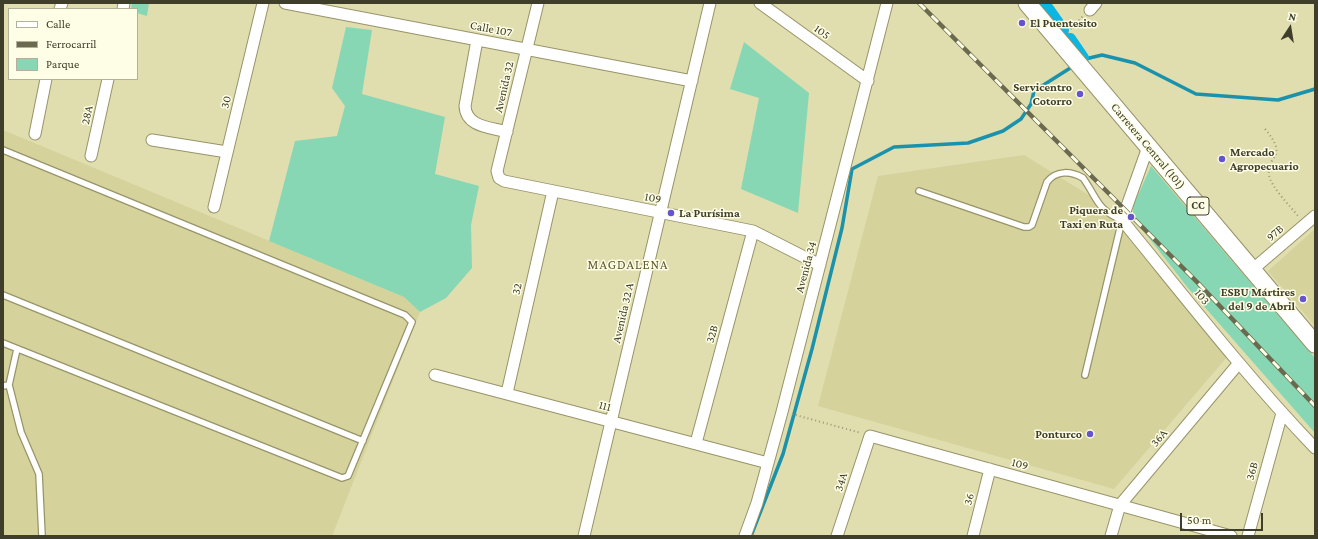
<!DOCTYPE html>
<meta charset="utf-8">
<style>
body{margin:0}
#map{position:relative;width:1318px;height:539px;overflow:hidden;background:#e0ddaf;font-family:"Crimson Pro",serif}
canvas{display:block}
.frame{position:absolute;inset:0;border:4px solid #3f3e2b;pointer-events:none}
.legend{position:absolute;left:8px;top:8px;width:130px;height:72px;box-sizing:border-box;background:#fefde5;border:1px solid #b2b19b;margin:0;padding:5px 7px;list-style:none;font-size:12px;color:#3f3e2b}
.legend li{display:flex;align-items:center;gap:8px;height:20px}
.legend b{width:20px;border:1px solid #b2b19b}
.north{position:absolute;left:1270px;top:8px;width:40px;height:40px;-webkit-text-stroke:3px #fefde5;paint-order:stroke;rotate:12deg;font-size:11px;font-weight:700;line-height:16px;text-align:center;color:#3f3e2b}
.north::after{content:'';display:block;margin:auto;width:14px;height:18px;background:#3f3e2b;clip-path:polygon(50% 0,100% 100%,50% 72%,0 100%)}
.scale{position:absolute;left:1180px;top:513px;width:83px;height:18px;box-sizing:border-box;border:2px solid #3f3e2b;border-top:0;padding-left:5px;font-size:12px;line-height:14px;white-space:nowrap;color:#3f3e2b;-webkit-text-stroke:3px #fefde5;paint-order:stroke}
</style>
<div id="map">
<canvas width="1318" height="539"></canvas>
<div class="frame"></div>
<ul class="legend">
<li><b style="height:5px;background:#fff"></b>Calle</li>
<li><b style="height:5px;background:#6b6a4f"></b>Ferrocarril</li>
<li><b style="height:11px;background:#88d7b4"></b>Parque</li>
</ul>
<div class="north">N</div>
<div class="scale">50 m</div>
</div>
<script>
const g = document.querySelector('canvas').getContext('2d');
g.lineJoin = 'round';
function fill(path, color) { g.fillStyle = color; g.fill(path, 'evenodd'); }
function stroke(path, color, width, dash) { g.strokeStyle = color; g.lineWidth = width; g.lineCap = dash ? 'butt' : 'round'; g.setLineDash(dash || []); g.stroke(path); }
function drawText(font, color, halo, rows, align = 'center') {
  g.font = font + ' "Crimson Pro",serif'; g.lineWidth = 3; g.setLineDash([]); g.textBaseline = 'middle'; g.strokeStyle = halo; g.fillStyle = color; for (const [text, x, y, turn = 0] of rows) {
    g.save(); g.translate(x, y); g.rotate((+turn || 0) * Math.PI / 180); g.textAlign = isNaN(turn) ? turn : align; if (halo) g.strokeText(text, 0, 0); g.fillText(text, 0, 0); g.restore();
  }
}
const built = new Path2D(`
 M3,130L404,297L420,312L332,536H3Z
 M1024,155L1100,202L1227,357L1114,489L818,406L878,176Z
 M1315,229V326L1268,271Z`);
const green = new Path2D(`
 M132,3H149L147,16L137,13V9H131Z
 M346,27L372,30L362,94L445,117L435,174L479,186L471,225L472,268L446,298L420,312L404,297L269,241L295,141L337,136L345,106L332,88Z
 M744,42L809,93L798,213L741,189L759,98L730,89Z
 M1151,166L1315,358V433L1188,288L1132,216L1134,204Z`);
const stream = new Path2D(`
 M1081,60L1102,55L1135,63L1196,94L1278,100L1315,89
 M751,536L783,454L812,349L842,228L852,169L894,147L968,143L1003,131L1021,119L1031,104L1034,91L1075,65`);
const canal = new Path2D(`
 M1044,3L1063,30
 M1070,39L1083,58`);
const path = new Path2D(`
 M1068,32L1083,16
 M1265,129C1290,159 1266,154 1269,175C1271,187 1290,206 1298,216
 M792,414L861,433`);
const lane = new Path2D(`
 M3,150L405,315L412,322L348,476L342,478L3,343
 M919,191L1024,227H1029L1032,225L1047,182C1056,170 1071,171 1083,178C1098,199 1096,209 1122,220L1085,375
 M3,295L363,441
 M17,349L9,385L21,432L39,474L42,536
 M3,386L9,385`);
const street = new Path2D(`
 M285,3L692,81
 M538,3L497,171L499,178L504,181L753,231L820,265
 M760,3L868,81
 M60,9L62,3
 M123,9L124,3
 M1090,10L1096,3
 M477,40L465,106C466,127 490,127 507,132
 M35,134L46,79
 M152,140L227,152
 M1148,147L1122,220C1185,297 1246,376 1315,448
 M91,156L108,79
 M214,207L263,3
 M1252,270L1315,216
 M435,375L768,463
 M507,393L553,191
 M696,443L753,231
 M584,536L710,3
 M745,536L757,503L782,412L887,3
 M837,536L870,436L1231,536
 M973,536L990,469
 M1111,536L1120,505L1239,363
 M1248,536L1282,413`);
const primary = new Path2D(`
 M1027,3L1315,344`);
const rail = new Path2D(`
 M919,3L1198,283L1315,406`);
const markers = [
 [1022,23,4,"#6454cd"],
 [1080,94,4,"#6454cd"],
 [1222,159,4,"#6454cd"],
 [671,213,4,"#6454cd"],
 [1131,217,4,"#6454cd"],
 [1303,299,4,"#6454cd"],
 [1090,434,4,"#6454cd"]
];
const shields = [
 [1198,206,22]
];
const shieldNames = [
 ["CC",1198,206]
];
const poiNames = [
 ["El Puentesito",1030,23,"left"],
 ["Servicentro",1072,87],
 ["Cotorro",1072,101],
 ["Mercado",1230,152,"left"],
 ["Agropecuario",1230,166,"left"],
 ["Piquera de",1123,210],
 ["Taxi en Ruta",1123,224],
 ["La Purísima",679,213,"left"],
 ["ESBU Mártires",1295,292],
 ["del 9 de Abril",1295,306],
 ["Ponturco",1082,434]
];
const streetNames = [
 ["Calle 107",491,29,11],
 ["105",822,32,36],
 ["Avenida 32",504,87,-77],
 ["30",226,102,-76],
 ["28A",87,115,-78],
 ["Carretera Central (101)",1148,146,50],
 ["109",653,198,11],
 ["97B",1275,233,-41],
 ["Avenida 34",806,267,-75],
 ["32",517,289,-77],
 ["103",1202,297,51],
 ["Avenida 32 A",623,313,-77],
 ["32B",712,334,-75],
 ["111",605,406,15],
 ["36A",1159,438,-50],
 ["109",1020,464,15],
 ["36B",1252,471,-75],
 ["34A",841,482,-72],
 ["36",969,499,-75]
];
const neighbourhoodNames = [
 ["MAGDALENA",628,265]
];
fill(built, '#d5d29c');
fill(green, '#88d7b4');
stroke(stream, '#1b92ac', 3.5);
stroke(canal, '#0bb6e3', 12);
stroke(lane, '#989469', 8);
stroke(street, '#989469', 13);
stroke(primary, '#989469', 19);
stroke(path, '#9a9876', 2, [1, 3]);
stroke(lane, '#fff', 5.5);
stroke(street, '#fff', 11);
stroke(primary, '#fff', 17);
stroke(rail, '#6b6a4f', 4.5);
stroke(rail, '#fefde5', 3, [9]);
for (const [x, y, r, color] of markers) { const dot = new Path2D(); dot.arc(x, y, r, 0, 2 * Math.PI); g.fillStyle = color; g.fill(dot); stroke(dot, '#fefde5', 1.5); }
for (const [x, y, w] of shields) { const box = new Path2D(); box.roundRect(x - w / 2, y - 9, w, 18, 3); g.fillStyle = '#fefde5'; g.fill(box); stroke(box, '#3f3e2b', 1); }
drawText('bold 11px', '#3f3e2b', null, shieldNames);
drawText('bold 12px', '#3f3e2b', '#fefde5', poiNames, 'right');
drawText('12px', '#3f3e2b', '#fefde5', streetNames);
g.letterSpacing = '1px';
drawText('13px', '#5d5a30', '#fefde5', neighbourhoodNames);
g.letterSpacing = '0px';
</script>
